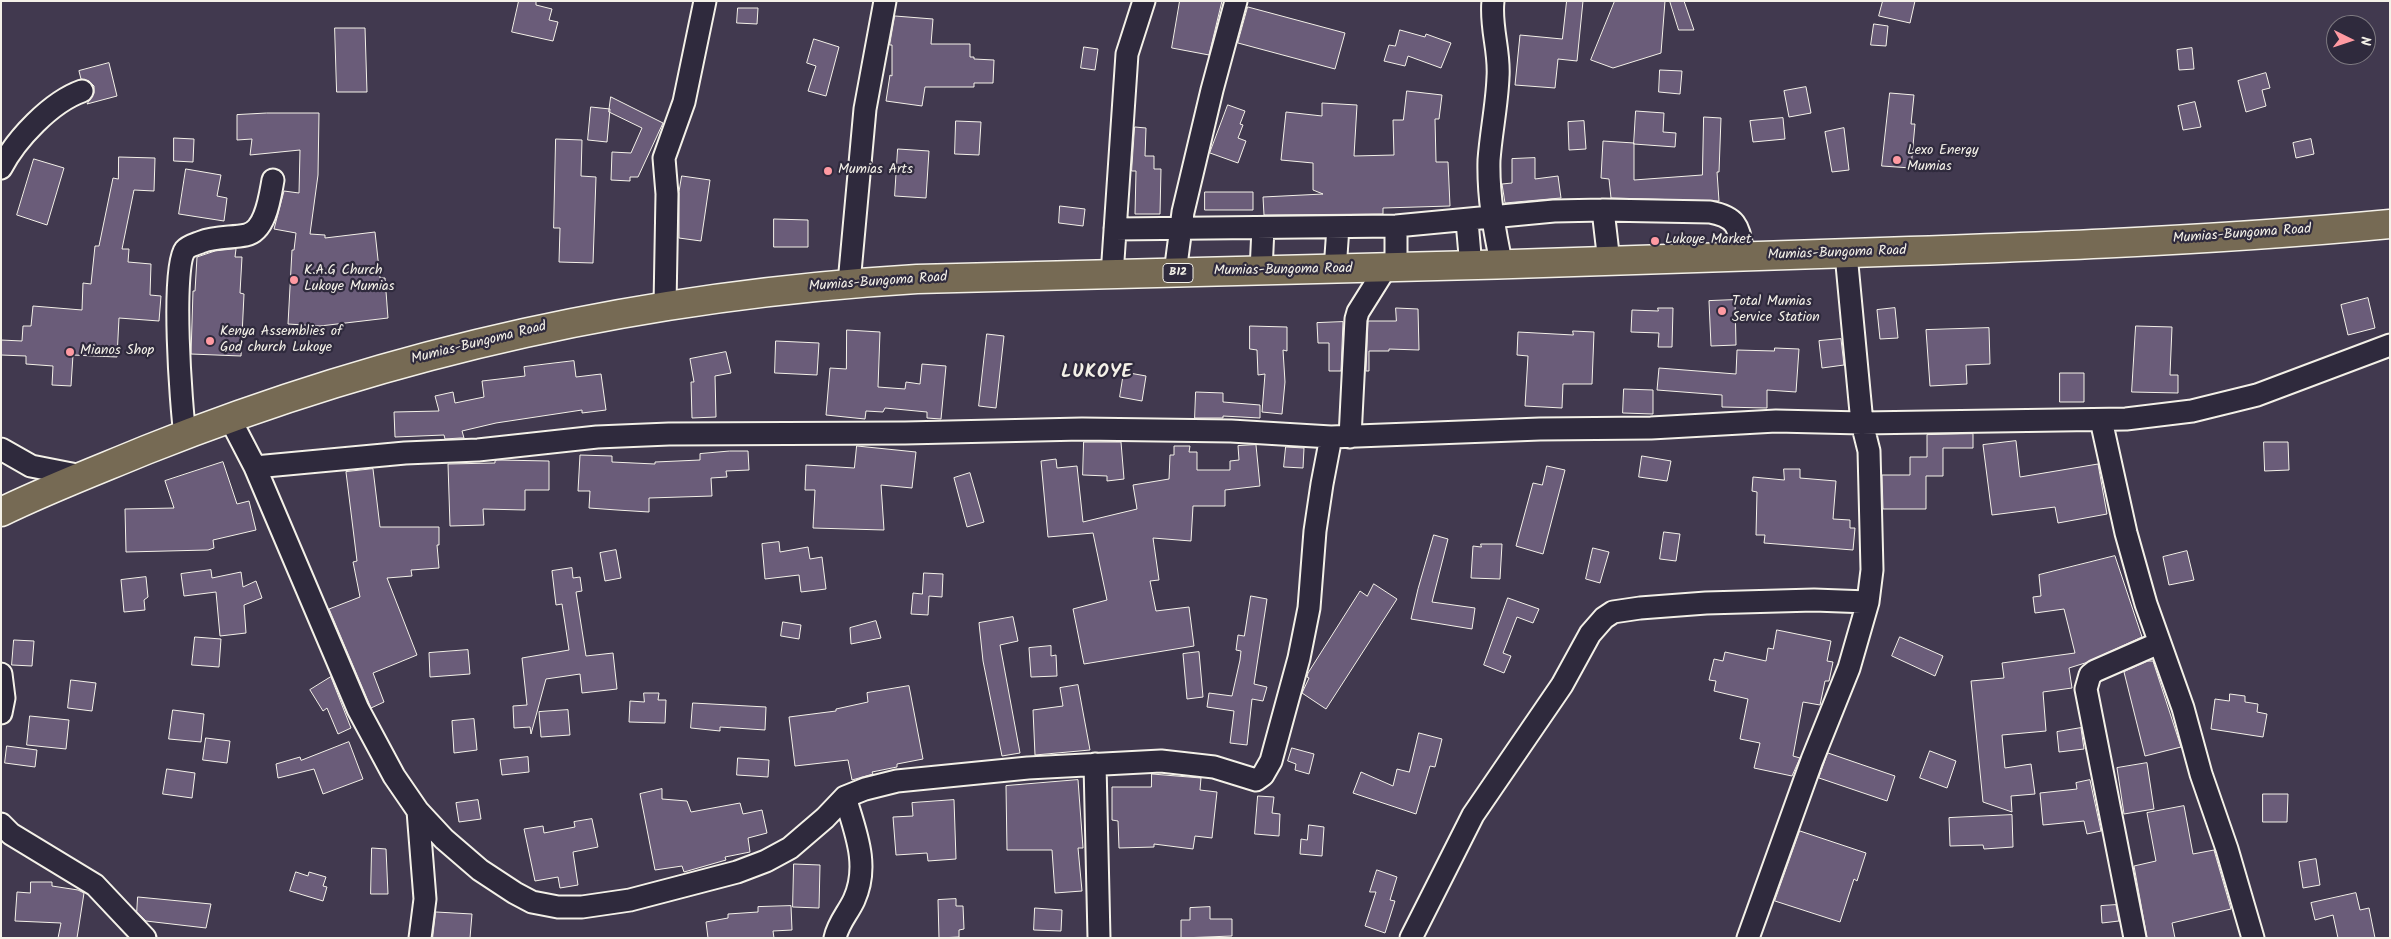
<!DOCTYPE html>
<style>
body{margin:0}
#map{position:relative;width:2391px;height:939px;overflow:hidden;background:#41394f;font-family:Kalam,sans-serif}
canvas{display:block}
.frame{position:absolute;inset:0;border:2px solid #f4f1e8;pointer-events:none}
.north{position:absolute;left:2326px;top:15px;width:50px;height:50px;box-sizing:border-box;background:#2f2a3d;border:1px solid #7e7a81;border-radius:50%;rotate:94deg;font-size:14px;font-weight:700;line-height:20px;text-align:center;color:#f4f1e8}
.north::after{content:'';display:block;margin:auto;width:18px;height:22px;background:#ff9aa2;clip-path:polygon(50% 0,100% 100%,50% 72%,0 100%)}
</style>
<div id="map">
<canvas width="2391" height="939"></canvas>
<div class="frame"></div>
<div class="north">N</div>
</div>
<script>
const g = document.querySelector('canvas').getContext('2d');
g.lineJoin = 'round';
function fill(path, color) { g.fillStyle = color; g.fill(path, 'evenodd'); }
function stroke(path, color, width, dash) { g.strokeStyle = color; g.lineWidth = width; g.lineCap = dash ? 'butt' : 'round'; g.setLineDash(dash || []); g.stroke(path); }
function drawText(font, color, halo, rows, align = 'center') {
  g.font = font + ' Kalam,sans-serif'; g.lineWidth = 4.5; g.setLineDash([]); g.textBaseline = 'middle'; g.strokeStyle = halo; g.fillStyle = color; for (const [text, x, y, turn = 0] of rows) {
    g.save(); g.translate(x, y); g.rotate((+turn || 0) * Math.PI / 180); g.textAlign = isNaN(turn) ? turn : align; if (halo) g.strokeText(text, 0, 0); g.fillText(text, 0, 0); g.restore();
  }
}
const building = new Path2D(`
 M519,1H536V5L552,9L549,20L558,22L553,41L512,32Z
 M1180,1H1222L1209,55L1172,48Z
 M1567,1H1583L1577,61L1558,59L1555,88L1515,85L1520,35L1562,39Z
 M1615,1H1665L1661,53L1613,68L1591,60Z
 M1670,1H1684L1694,30H1679Z
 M1883,1H1915L1910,23L1879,16Z
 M1248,7L1345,33L1335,69L1238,43Z
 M738,8H758L757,24L737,23Z
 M895,16L933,19L931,44H970V57H974V59L994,60L993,83H974V87H925L922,106L886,101L890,75L892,76V45H890Z
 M1874,24L1888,26L1886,46L1871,45Z
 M335,28H365L367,92H337Z
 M1400,30L1425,37L1426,34L1451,43L1441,68L1408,56L1405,66L1384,61L1389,45L1395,46Z
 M814,39L839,47L826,96L808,91L816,66L807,63Z
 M1084,47L1098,49L1095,70L1081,68Z
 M2192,48L2194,69L2179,70L2177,50Z
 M109,63L117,96L87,104L94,93V86L89,81L81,79L79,71Z
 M1660,70L1682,71L1680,94L1659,92Z
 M2266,73L2270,88L2262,90L2266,106L2246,112L2238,81Z
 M1806,87L1811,113L1789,117L1784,91Z
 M1407,91L1442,95L1439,119H1435L1436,162H1448L1450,206L1383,208V214L1264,215L1263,197L1323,194L1313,190V163L1281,160L1286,112L1322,116V103L1357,105L1354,156L1394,155L1393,120H1403Z
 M1890,93L1914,95L1911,124H1915L1911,168L1882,166Z
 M611,97L663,123L638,177H630V181L611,180L612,152L631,153L642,128L609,112Z
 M2195,102L2201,127L2183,130L2178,106Z
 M1228,105L1245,111L1240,124L1243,125L1238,138L1246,141L1238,163L1210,153Z
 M591,107L610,109L607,142L588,140Z
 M1636,111L1664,113L1663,132L1676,133L1675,147L1634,144Z
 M267,113H319L318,175L310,234L325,235V238L375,232L380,278H385L388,318L320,326L288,324L292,250H294L296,233L274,229L284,191L299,193L300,150L250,155L252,139L237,140V115Z
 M1704,117L1721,118L1719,172H1717L1719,201L1611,198L1609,179L1601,178L1603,141L1634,143V180L1702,175Z
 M1783,118L1785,139L1753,142L1750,121Z
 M956,121L981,122L979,155L955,154Z
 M1584,121L1586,149L1569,150L1568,122Z
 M1135,127L1146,128L1145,156H1154V169H1161L1160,214H1135L1136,171H1132Z
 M1844,128L1849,170L1832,172L1825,132Z
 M174,138L194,139L193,162L174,161Z
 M556,139L582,140L581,176L596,177L593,263L559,262L560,228H554Z
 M2311,139L2314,154L2296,158L2293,143Z
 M898,149L929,151L926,198L895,196Z
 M119,157L155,158L154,191L134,190L122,249H129L128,262L151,264L150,295L161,296L159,321L119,318L117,357L73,355L71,386L52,385L53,366L26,364V356L1,355V340L22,341L23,326H31L33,306L82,310L83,283L91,284L95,246H99L113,178L118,179Z
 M1535,158V179L1558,176L1561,198L1505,203L1502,184L1512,183V159Z
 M34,159L64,168L47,225L17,215Z
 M186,169L221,175L217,196L227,198L224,221L179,214Z
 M682,176L710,180L701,241L679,238V192Z
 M1205,192H1253V210H1205Z
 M1060,206L1085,209L1083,226L1059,223Z
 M774,219L808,220V247H774Z
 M236,249L235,257H242L240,293L244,294L241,356L191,354L193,291H195L197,257L215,251Z
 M2368,298L2375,328L2348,335L2341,305Z
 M1735,300L1736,345L1711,346L1709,301Z
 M1396,308L1418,309L1419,350L1389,349V351H1369V371H1366L1368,321H1396Z
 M1658,308H1673L1672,347H1658L1659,333L1631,332L1632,310L1658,311Z
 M1895,308L1898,338L1880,339L1877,310Z
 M1343,322L1341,371H1329V343H1318L1317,323Z
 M1250,326L1287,327V351L1283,350L1285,382L1282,414L1262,412L1265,374L1258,375L1257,350L1250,349Z
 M2136,326L2172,327L2170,375H2178V393L2132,392Z
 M1989,328L1990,364L1966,365L1967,384L1930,386L1926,330Z
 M847,330L880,332L878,387L905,389L906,382L920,384L922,364L946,366L941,419L927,418V412L885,408L883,412L866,411L865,419L826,415L830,368L846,369Z
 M1573,331L1594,332L1592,384H1563L1562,408L1525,406L1528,356L1517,355L1518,332L1573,335Z
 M987,334L1004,336L996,408L979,406Z
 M1841,339L1844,365L1822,368L1819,341Z
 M776,341L819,343L817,375L775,373Z
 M1775,348L1799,349L1796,392L1767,390V408L1722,407V395L1657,390L1659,368L1736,374L1737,350L1774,351Z
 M726,352L731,373L715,376L716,417L692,418L691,382H694L690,359Z
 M574,361L576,377L601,374L606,410L582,413V410L496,423L462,431L464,438H460L445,439L444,435L395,437L394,412L439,411L435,396L453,392L455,403L484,397L482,381L525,376L524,367Z
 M1124,372L1146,376L1142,401L1120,397Z
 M2060,373H2084V402H2060Z
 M1624,389L1653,390V414L1623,413Z
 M1196,392L1223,393V402L1260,405V418L1223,416V418H1195Z
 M1973,434V448H1943V476H1926V509H1883L1882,475H1910V457H1927V435Z
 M2016,441L2020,477L2098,464L2107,514L2058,523L2055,507L1992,515L1983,445Z
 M1084,442H1121L1124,479L1107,481V476L1083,475Z
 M2264,442H2288L2289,470L2265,471Z
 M1256,445L1260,486L1225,490V506H1193L1191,541L1153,538L1159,580L1150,581L1156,611L1189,607L1194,646L1084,664L1073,609L1107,600L1093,533L1048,537L1041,461L1056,459L1057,468L1077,466L1083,522L1137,509L1133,485L1169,479L1170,455H1174V446H1190L1189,452H1197V470H1230V461L1239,460L1238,446Z
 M857,446L916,452L912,488L881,485L884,530L813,528L815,490H805L806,465L854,468Z
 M1286,447L1304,448L1303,468L1284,467Z
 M730,451H748L749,470L726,471L727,477L711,478L712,496L649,498V512L617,510L589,508L590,491H578L580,455L612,456V462L655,464V462L700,460V454Z
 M1642,456L1671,461L1667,481L1639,477Z
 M498,460L549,461V490H525V510L483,509L484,525L450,526L448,464L495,463V461Z
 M223,462L237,504L249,501L256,530L213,540L214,548L208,550L126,552L125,509L174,508L165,481Z
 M1547,466L1565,470L1543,554L1516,546L1533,483L1542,485Z
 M373,469L380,527H439V545H437L439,568L411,570L412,576L387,578L417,655L373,673L384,702L371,708L329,609L360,597L353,562L357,561L346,472Z
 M1784,469H1800V478L1836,481L1833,519L1850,520V528H1855L1853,550L1764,543L1765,535H1756L1757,492L1752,491L1753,477L1784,480Z
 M970,473L984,522L967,527L954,478Z
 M1664,532L1680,534L1676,561L1660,559Z
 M1434,535L1448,539L1432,602L1475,608L1472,629L1411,619L1418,589Z
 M779,542L780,552L808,547L810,559L822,557L826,589L801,592L799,575L765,579L762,544Z
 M1481,544H1502L1500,579L1471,578L1473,546L1481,547Z
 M1593,548L1609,552L1600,583L1586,579Z
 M616,550L621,578L605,581L600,553Z
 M2187,551L2194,580L2169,585L2163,557Z
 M2115,556L2142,637L2085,663L2069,668L2072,688L2043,692L2046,731L2002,735L2005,768L2031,764L2035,794L2011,796L2012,812L1983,802L1971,681L2004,678L2002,663L2075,653L2064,609L2035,613L2033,597L2041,596L2039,575Z
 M572,568L573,578L580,577L582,591L576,592L586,656L613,653L617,689L582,693L580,674L546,679L531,734L530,727L514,728L513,706L527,705L522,658L569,650L562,604L556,605L552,571Z
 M211,570L212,578L241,572L243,587L256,581L262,598L244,605L246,633L220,636L216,592L184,596L181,574Z
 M924,573L943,574L942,597L929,596L928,615L911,614L913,593L922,594Z
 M146,577L148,597L144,600L145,610L124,612L121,580Z
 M1374,584L1397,599L1326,709L1302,693L1309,678L1307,677L1308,673L1360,591L1367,596Z
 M1251,596L1267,599L1254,684L1267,687L1263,701L1252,699L1247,745L1230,743L1234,711L1207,707L1209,693L1232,696L1240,660L1241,651L1236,650L1238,635L1244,636Z
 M1508,598L1539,609L1533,623L1517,617L1503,653L1511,656L1504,673L1484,665Z
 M1013,617L1018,641L1000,645L1020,753L1002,756L983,661L979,623Z
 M876,621L881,638L851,644L850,628Z
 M783,622L801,625L799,639L781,636Z
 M1777,630L1831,641L1827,661L1833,662L1829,681H1825L1820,705L1803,702L1793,756L1800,758L1792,776L1754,768L1760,743L1740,739L1748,699L1714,691L1716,681L1709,680L1714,659L1723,661L1725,652L1766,661L1768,648L1773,649Z
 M195,637L221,639L219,667L192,665Z
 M1900,637L1943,656L1935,676L1892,656Z
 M14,640L34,641L32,666L12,665Z
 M1051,646V656L1056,655L1057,676L1031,677L1029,648Z
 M468,650L470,674L430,677L429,653Z
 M1199,652L1203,697L1187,699L1183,654Z
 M2148,661H2153L2181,747L2145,756L2124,672Z
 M331,677L351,728L338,734L327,708L323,711L310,690Z
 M71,680L96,683L92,711L68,708Z
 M1078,685L1090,750L1035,755L1033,710L1063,706L1060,688Z
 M909,686L923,759L897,764V767L872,772L873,774L852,780L848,760L795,766L789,717L836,711V709L868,702L867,693Z
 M644,693H659L658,700H666L665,723L629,722L630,701L644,702Z
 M2230,694L2245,696V702L2258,704L2257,712L2267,714L2263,737L2211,729L2215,699L2229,701Z
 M693,703L766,707L765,730L720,727V731L691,728Z
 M173,710L204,714L201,742L169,739Z
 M568,710L570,735L541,737L539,712Z
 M30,716L69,720L66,749L27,745Z
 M474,719L477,750L454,753L452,721Z
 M2081,728L2084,749L2059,752L2057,732Z
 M1419,733L1442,739L1435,767L1430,766L1416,814L1353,793L1361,772L1393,786L1397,769L1409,772Z
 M206,738L230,741L227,763L203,760Z
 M349,742L363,779L323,794L314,769L278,778L276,764L300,757L301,760Z
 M7,746L37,750L35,767L5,763Z
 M1292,748L1314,754L1309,774L1295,770L1296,764L1288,761Z
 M1930,751L1956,761L1947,788L1920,778Z
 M1828,753L1895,776L1887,801L1819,778Z
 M528,757L529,772L502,775L500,760Z
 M738,758L769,760L768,777L737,775Z
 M2147,763L2154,809L2124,814L2117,768Z
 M167,769L195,773L192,798L163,794Z
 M1152,774L1201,778L1200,790L1217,792L1212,838L1195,836L1193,849L1154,844V847L1119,848L1118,821L1112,820V787H1151Z
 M1078,780L1083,848H1078L1082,891L1055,893L1052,850H1007L1006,786Z
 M2090,780L2101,831L2087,834L2084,821L2043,825L2040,793L2077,789L2076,783Z
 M662,789V799L687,801L691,812L740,803L743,814L762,810L767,833L748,838L750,852L725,857L726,860L684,872L682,866L655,870L640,794Z
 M2263,794H2288L2287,822H2263Z
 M1258,796L1274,797L1272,813L1280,814L1279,836L1255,834Z
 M478,800L481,819L459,822L456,803Z
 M954,800L956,859L928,861L927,853L896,855L893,817L913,816L912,803Z
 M2184,806L2193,854L2214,850L2231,909L2172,923L2175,938H2147L2134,866L2156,861L2147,813Z
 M2012,815L2013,847L1984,849L1983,845L1950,846L1949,818Z
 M592,819L598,847L573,852L578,885L560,888L558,877L535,881L524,829L543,826L544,833L575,827L574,822Z
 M1309,825L1324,827L1322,856L1300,854L1301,839L1307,840Z
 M1800,831L1866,853L1857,881L1854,879L1840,922L1775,901Z
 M372,848L386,849L388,894H371Z
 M2316,859L2320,885L2303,888L2299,862Z
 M794,864L820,865L819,908L793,907Z
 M1377,870L1397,877L1390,900L1395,901L1385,933L1365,926L1376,892H1370Z
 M296,872L308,876L309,872L326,877L323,886L327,887L323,901L290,891Z
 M31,882H52V886L78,890L84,893L77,938H58L61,923L15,921L17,892L30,893Z
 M2356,893L2360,910L2369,908L2375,938H2338L2333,915L2315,920L2311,903Z
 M138,897L211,904L206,928L146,921L137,912Z
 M956,899V906H963L964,929L959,930V937L939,938L938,900Z
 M2116,905L2119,921L2102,923L2101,906Z
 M791,906L792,930L773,931L774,938H708L706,922L728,918V914L758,912V907Z
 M1210,907V919H1232V936L1181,938V920H1190V908Z
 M1035,908L1062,910L1061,931L1034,930Z
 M436,912L472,914L470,938H433Z`);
const minor = new Path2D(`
 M1493,1C1490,27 1500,51 1498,77C1497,105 1491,132 1489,160C1488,196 1494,230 1502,266
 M1,168C16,139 51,102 82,91
 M1603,210L1609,262
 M1467,221L1471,267
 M1396,226V269
 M1115,229L1396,226L1554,211L1603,210L1710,212C1741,218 1738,230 1744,257
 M1335,270L1338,227
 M1261,271L1263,228
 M1175,273L1183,212L1212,90L1236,1
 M1112,275L1127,54L1144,1
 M849,283L865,109L885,1
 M665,305L667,194L664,158L684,102L705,1
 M229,417L255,467L358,709L394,776L418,811L444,839L480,870L515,893L532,902L558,907H582L630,900L737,872L766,861L790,848L825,818L845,797L865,789L897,781L1028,768L1161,761L1214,767L1256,780L1263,775L1271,761L1299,658L1309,608L1315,531L1322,484L1331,437
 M2101,420L2126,533L2146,604L2183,708L2201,774L2227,849L2253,938
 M185,435C181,407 171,268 185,250C188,246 196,244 201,242C216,236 231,238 246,235C266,231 270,196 273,180
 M1350,437L1356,319L1358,312L1385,269
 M1,449L31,466L82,476
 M255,467L405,453L478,450L597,437L669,434L905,433L1082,429L1231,431L1331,437L1540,429L1651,428L1776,421L1862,423L2126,419L2192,411L2257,395L2390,345
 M1,674L4,698L1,713
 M1095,764L1099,938
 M418,811L425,899L420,938
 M1,824L11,834L95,885L145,938
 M835,938C838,923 848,913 854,900C870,865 855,831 845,797
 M1411,938L1473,815L1562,685L1590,634L1604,618L1613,612L1640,608L1706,603L1814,600L1868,602
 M1748,938L1812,760L1849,668L1868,602L1872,570L1869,451L1862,423L1846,254
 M2135,938L2086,689L2090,675L2095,671L2159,643`);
const highway = new Path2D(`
 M1,512C48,489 98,470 146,450C396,350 649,295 917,279C1219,272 1519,265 1820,254C2010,248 2200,242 2390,224`);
const markers = [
 [1897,160,5,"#ff9aa2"],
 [828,171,5,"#ff9aa2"],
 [1655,241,5,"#ff9aa2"],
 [294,280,5,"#ff9aa2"],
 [1722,311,5,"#ff9aa2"],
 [210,341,5,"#ff9aa2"],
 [70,352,5,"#ff9aa2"]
];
const shields = [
 [1178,273,30]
];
const shieldNames = [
 ["B12",1178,273]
];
const poiNames = [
 ["Lexo Energy",1907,152],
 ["Mumias",1907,168],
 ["Mumias Arts",838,171],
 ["Lukoye Market",1665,241],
 ["K.A.G Church",304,272],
 ["Lukoye Mumias",304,288],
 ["Total Mumias",1732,303],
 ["Service Station",1732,319],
 ["Kenya Assemblies of",220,333],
 ["God church Lukoye",220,349],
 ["Mianos Shop",80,352]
];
const streetNames = [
 ["Mumias-Bungoma Road",2242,235,-4],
 ["Mumias-Bungoma Road",1837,254,-2],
 ["Mumias-Bungoma Road",1283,271,-1],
 ["Mumias-Bungoma Road",878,283,-4],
 ["Mumias-Bungoma Road",479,344,-14]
];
const districtNames = [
 ["LUKOYE",1097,374]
];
fill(building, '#6a5c79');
stroke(building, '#f4f1e8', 1);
stroke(minor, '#f4f1e8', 25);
stroke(highway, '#f4f1e8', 31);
stroke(minor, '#2f2a3d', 21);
stroke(highway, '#766a54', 28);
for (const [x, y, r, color] of markers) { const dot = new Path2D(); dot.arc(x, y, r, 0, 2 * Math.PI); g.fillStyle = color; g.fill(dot); stroke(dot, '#2f2a3d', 2); }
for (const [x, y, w] of shields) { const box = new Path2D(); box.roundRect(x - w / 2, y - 9.5, w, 19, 4); g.fillStyle = '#2f2a3d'; g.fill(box); stroke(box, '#f4f1e8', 1); }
drawText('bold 12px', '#f4f1e8', null, shieldNames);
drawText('14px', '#f4f1e8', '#2f2a3d', poiNames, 'left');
drawText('14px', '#f4f1e8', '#2f2a3d', streetNames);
g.letterSpacing = '1px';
drawText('bold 19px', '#f4f1e8', '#2f2a3d', districtNames);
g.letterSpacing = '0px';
</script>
